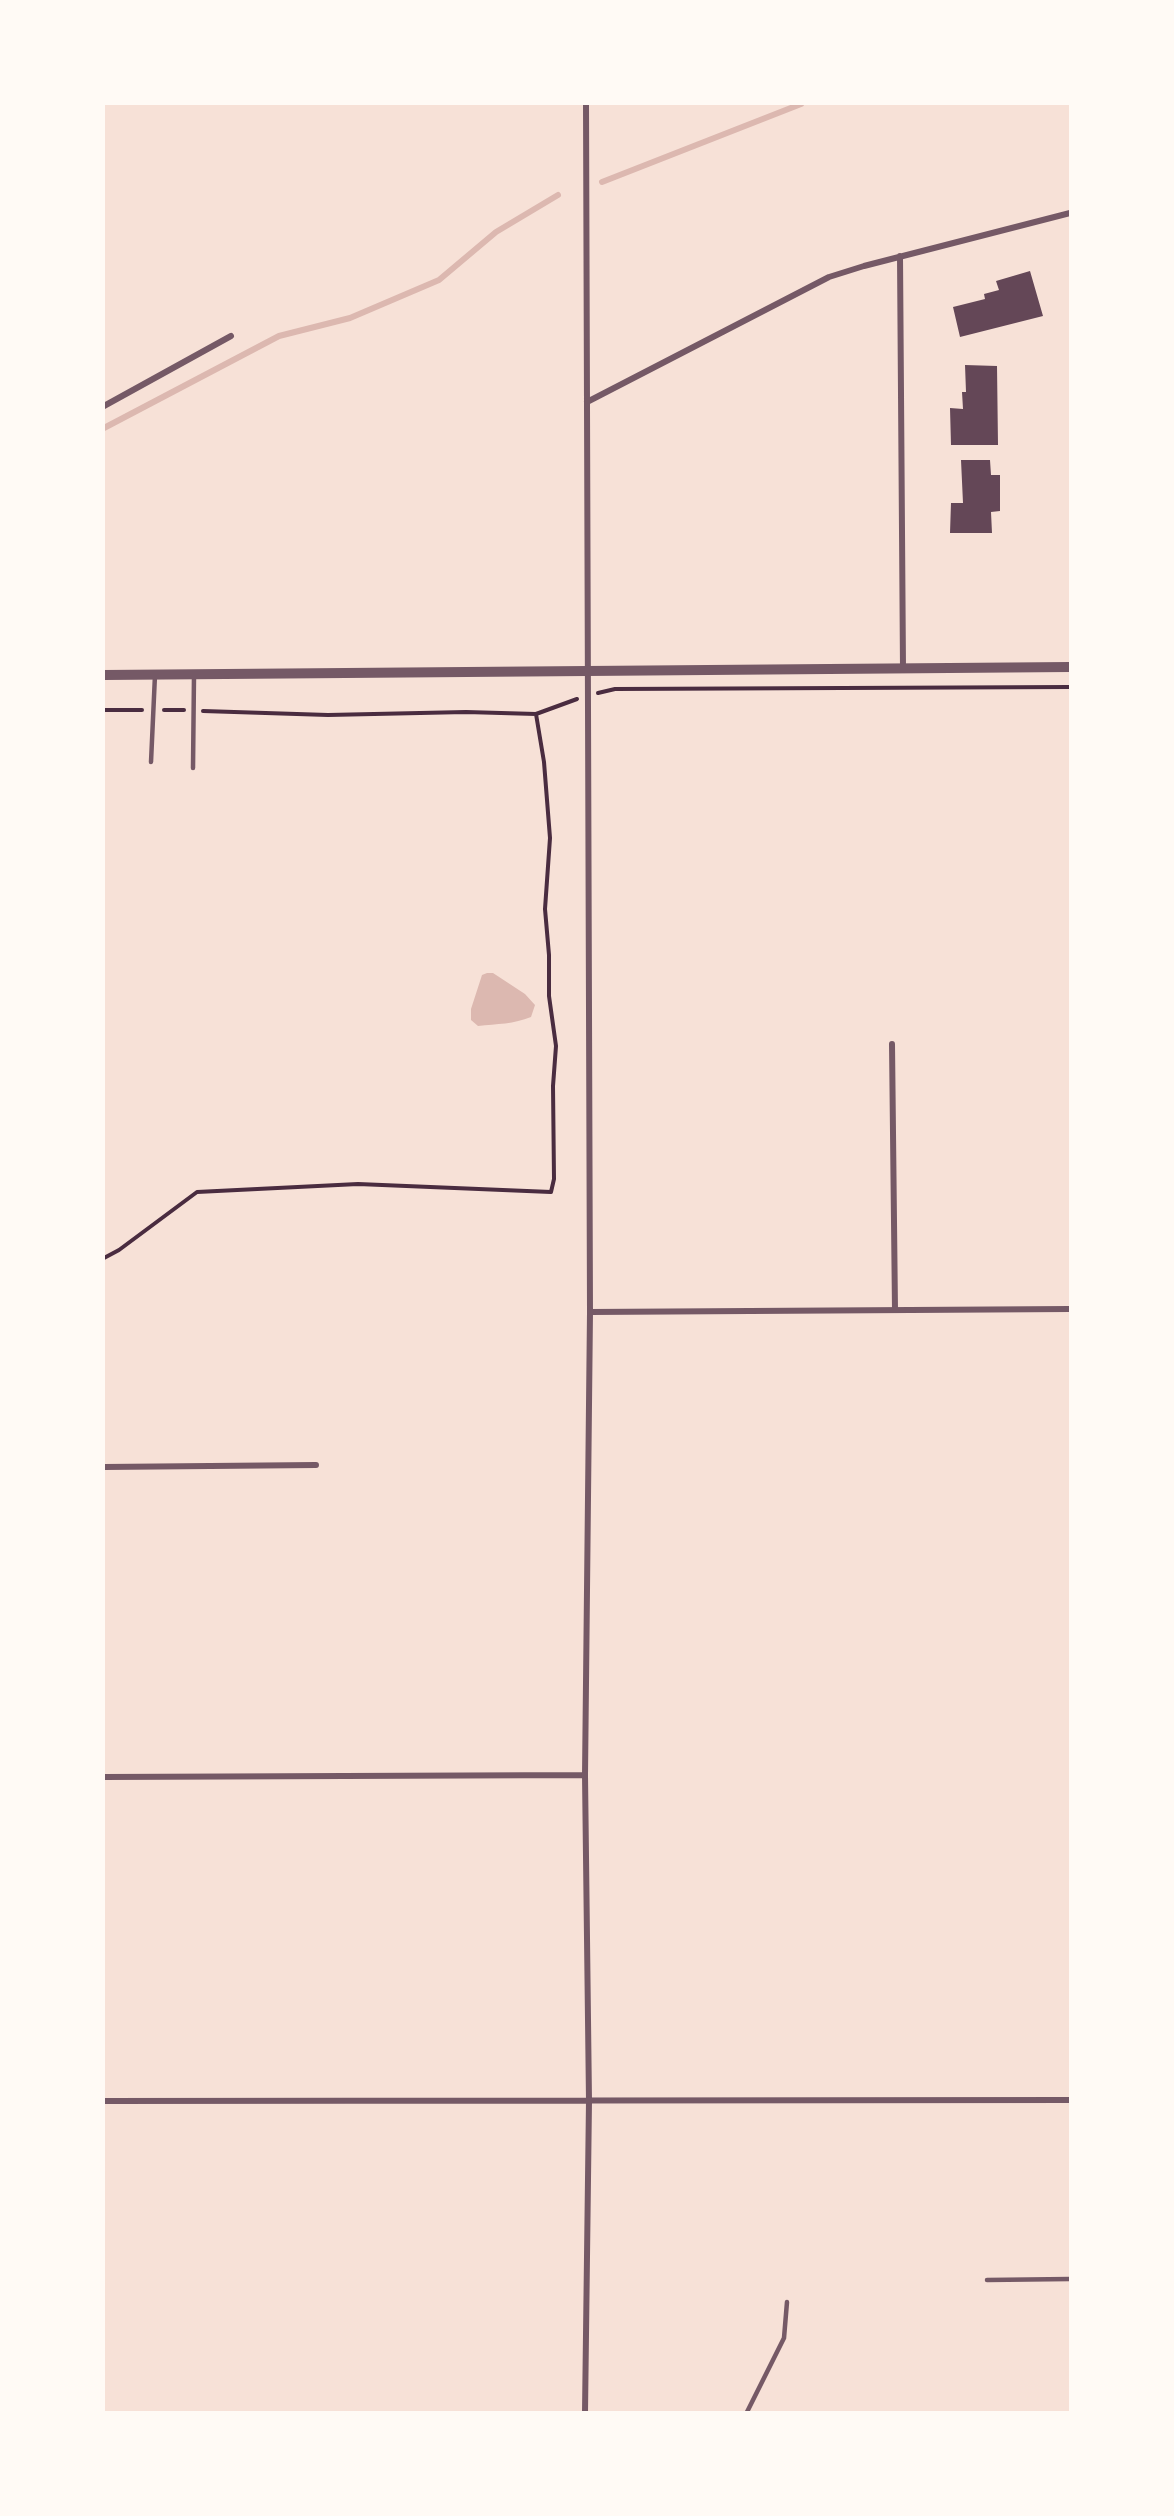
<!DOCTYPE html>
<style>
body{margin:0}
#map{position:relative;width:1174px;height:2516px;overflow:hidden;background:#f7e1d7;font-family:"Playfair Display",serif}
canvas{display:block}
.frame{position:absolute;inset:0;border:105px solid #fffaf5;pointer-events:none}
</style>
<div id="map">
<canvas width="1174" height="2516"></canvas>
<div class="frame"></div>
</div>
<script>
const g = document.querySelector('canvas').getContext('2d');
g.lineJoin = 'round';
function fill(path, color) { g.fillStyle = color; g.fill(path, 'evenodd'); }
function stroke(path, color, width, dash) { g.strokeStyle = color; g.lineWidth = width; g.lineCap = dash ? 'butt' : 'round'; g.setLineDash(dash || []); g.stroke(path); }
const water = new Path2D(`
 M487,973H493L525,994L535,1005L531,1017C514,1024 497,1024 478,1026L471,1020V1009L482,975Z`);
const stream = new Path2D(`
 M602,182L801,104
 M104,428L279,336L350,318L439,280L496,232L558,195`);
const building = new Path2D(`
 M1030,271L1043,316L960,337L953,307L985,299L984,294L999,290L996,281Z
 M965,365L997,366L998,445H951L950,408L963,409L962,392H966Z
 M961,460H990L991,475H1000V511L991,512L992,533H950L951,503H963Z`);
const path = new Path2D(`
 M598,693L615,689L1070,687
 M104,710H142
 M164,710H184
 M203,711L328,715L466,712L536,714L577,699
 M104,1258L119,1250L197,1192L358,1184L551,1192L554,1179L553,1086L556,1046L549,996V955L545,909L550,838L544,762L536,714`);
const service = new Path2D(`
 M151,762L155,675
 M193,768L194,675
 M987,2280L1070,2279
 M747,2412L784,2338L787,2302`);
const minor = new Path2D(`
 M900,256L903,669
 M587,402L829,277L864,266L1070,213
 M104,406L231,336
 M892,1044L895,1310
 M590,1312L1070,1309
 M104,1467L316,1465
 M104,1777L585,1775
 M104,2101L1070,2100
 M585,2412L589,2101L585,1775L590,1312L586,104`);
const tertiary = new Path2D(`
 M104,675L1070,667`);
fill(water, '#dcb8b0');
stroke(stream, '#dcb8b0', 6);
fill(building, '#644757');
stroke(path, '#4a2c40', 4);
stroke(service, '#755966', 4.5);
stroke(minor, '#755966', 6);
stroke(tertiary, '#755966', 10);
</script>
